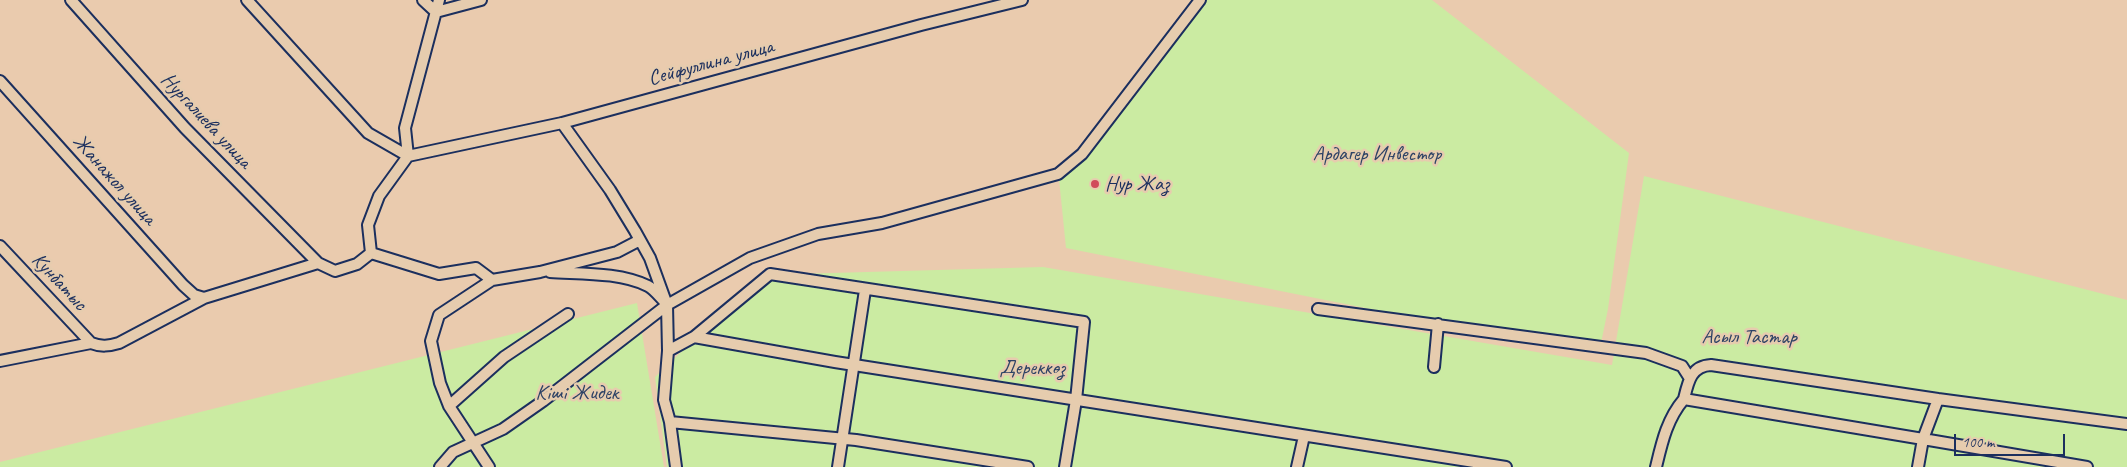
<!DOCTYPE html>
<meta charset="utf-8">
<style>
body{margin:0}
#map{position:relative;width:2127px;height:467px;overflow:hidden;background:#eacbae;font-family:Caveat,sans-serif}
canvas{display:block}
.scale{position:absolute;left:1954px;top:434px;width:111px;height:22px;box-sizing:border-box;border:2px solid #1b2f5e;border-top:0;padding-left:6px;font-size:15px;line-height:18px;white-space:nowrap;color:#1b2f5e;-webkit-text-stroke:4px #e6ccae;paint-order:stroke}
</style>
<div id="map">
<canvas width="2127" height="467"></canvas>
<div class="scale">100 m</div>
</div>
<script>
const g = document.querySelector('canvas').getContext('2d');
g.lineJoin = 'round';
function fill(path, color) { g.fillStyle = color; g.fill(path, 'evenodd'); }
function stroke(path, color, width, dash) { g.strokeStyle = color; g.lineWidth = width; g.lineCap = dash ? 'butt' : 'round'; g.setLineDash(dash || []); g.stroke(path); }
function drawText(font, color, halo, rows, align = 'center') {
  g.font = font + ' Caveat,sans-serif'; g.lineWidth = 5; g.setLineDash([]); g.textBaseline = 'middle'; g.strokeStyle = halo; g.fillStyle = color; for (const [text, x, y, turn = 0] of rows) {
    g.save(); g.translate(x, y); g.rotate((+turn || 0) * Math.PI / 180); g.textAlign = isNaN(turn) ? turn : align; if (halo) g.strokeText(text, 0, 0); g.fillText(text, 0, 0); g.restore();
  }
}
const green = new Path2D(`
 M1194,0H1432L1629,153L1608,309L1600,348L1465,328L1066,248L1059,179Z
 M1644,176L2127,300V467H667L655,377L761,275L1043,267L1612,365Z
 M637,303L664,467H0V462Z`);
const minor = new Path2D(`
 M71,0L185,128L318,263
 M247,0L368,133L408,156L405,128L439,0
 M423,0L436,12L481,0
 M0,81L183,285L194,295L204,298
 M562,123L610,190L635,231L650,258L667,305L668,351L664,400L670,422L676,467
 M0,246L91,343
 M371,253L368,225L379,196L408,156L562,123L921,25L1022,0
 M550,272C580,274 620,272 648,286C654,289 660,297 665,302
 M1318,309L1646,353L1682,366L1689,377
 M694,337L835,362L1506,467
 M668,351L694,337L770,274L1084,322L1076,400L1065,467
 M0,361L91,343C101,347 109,346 119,343L204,298L318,263L335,271L357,264L371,253L439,274L476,268L492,280
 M1434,367L1438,324
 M1684,399C1688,382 1691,366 1711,365L1938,399
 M449,406L504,357L568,314
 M670,422L856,440L1028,467
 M440,467L453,452L503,429L543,401L667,305L750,258L818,234L882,223L1058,174L1082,154L1200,0
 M489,467L449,406L440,383L431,341L439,315L492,280L540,272L617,252L640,240
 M838,467L865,290
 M1297,467L1304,436
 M1656,467C1662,442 1667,419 1684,399L1923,439L1938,399L2127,424
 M1918,467L1923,439L2087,467`);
const markers = [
 [1095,184,5,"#d1495b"]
];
const streetNames = [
 ["Сейфуллина улица",711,63,-15],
 ["Нургалиева улица",206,121,47],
 ["Жанажол улица",114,180,48],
 ["Кунбатыс",59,282,47]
];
const parkNames = [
 ["Ардагер Инвестор",1377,154],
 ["Асыл Тастар",1749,337],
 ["Дереккөз",1032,368],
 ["Кіші Жидек",577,393]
];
const poiNames = [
 ["Нур Жаз",1105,184]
];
fill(green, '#cbeba2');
stroke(minor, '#1b2f5e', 14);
stroke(minor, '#e6ccae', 10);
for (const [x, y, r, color] of markers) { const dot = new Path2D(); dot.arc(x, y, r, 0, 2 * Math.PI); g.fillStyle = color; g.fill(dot); stroke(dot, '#e6ccae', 2); }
drawText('21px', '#1b2f5e', '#e6ccae', streetNames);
drawText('21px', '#2d4265', '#e6ccae', parkNames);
drawText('21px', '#1b2f5e', '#e6ccae', poiNames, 'left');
</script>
